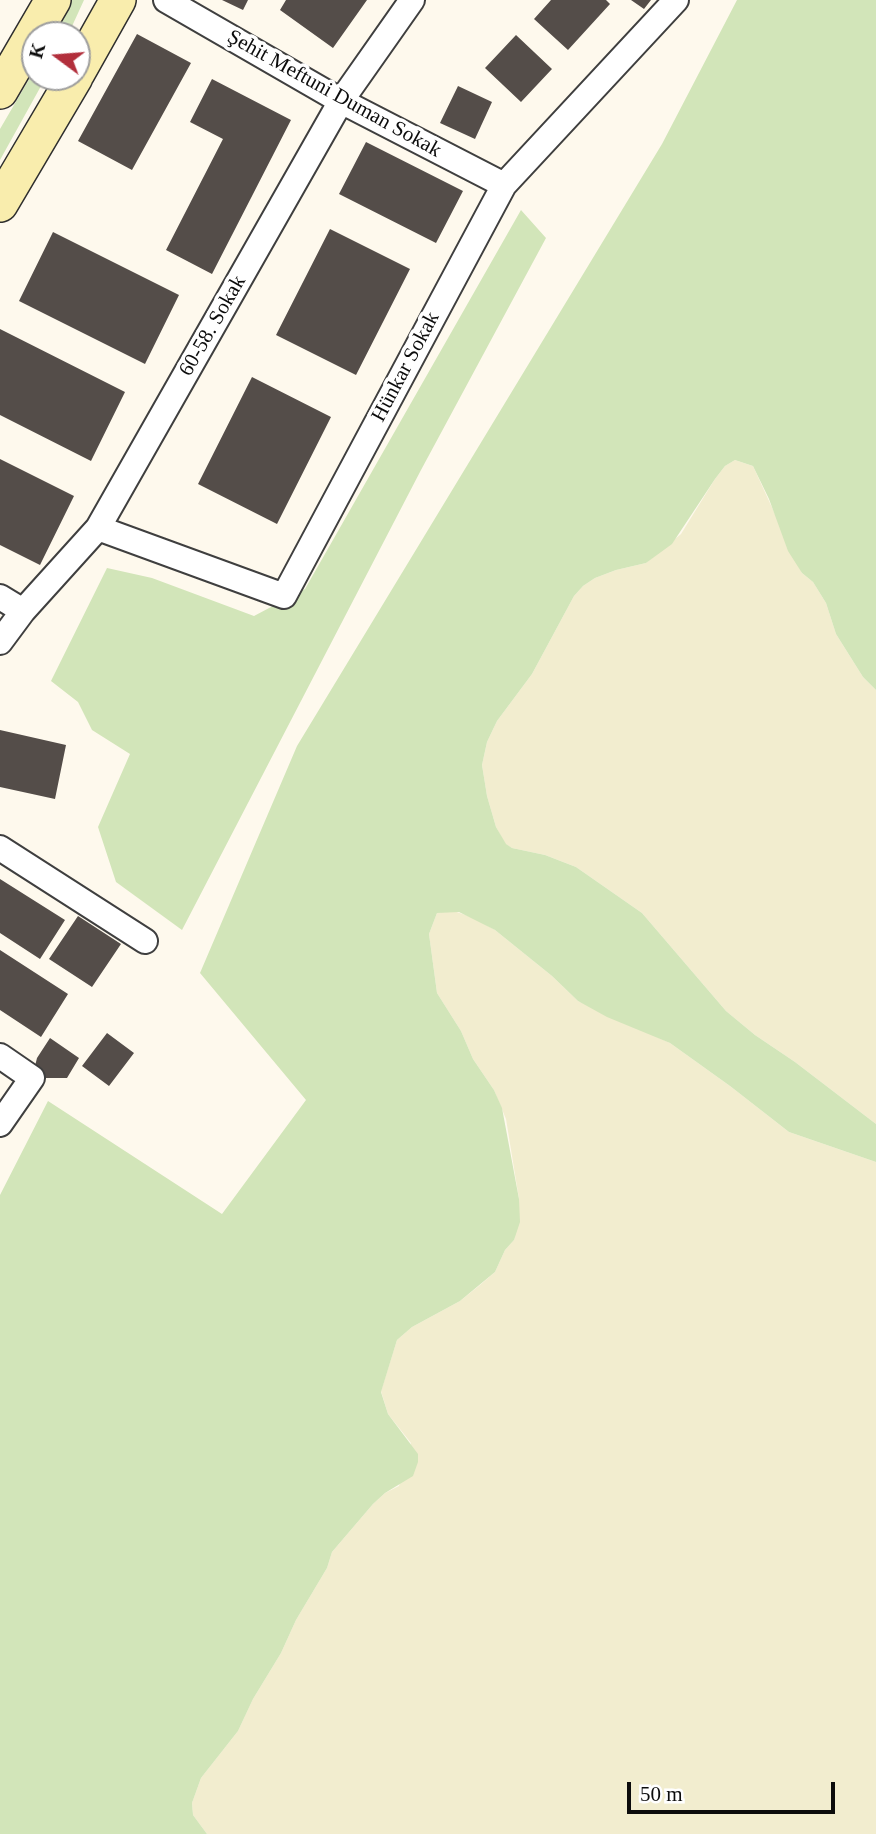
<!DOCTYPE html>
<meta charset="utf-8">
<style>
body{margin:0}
#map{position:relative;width:876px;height:1834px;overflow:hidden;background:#fef9ed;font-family:Georgia,serif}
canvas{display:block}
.north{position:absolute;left:21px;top:21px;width:70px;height:70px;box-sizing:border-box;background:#fff;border:2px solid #9e9e9e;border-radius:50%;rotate:286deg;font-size:19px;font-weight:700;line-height:28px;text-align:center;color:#0c0c0c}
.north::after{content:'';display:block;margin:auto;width:24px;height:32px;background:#b22f3c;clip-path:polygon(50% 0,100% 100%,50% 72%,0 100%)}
.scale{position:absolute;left:627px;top:1782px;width:208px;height:32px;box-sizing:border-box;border:4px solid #0c0c0c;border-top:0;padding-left:9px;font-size:21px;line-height:24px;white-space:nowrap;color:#0c0c0c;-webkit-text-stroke:5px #fff;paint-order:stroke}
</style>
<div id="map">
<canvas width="876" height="1834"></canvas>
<div class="north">K</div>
<div class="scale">50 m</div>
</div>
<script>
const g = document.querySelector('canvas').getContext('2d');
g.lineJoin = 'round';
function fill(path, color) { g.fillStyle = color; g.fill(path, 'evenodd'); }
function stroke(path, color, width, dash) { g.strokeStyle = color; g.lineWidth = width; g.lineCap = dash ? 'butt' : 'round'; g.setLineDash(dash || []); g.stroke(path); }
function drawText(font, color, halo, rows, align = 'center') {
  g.font = font + ' Georgia,serif'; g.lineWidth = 7; g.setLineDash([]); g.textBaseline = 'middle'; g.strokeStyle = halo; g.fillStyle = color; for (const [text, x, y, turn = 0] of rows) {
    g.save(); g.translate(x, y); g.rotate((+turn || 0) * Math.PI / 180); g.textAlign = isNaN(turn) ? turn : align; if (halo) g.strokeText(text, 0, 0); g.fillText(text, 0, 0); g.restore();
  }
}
const farmland = new Path2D(`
 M735,460L753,466L802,573L813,582L826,603L836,634L863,677L876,690V1124L795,1062L755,1035L726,1011L642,913L576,867L545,855L512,848L505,844L496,827L487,796L482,765L487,742L497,721L532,674L574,596L583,586L595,578L616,570L646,563L681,534L715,479L725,466Z
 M451,910L474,918L495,930L552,976L578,1001L670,1043L730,1086L789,1132L876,1162V1834H207L193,1815L192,1803L201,1778L238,1731L253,1699L281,1653L296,1620L327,1568L332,1552L373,1504L385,1493L399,1486L411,1443L388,1414L381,1391L397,1340L412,1327L460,1301L480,1285L495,1272L505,1250L514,1240L519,1199L506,1119L494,1090L473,1059L461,1031L437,993L429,934L437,913Z`);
const green = new Path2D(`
 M70,0H84L68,35H52Z
 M737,0H876V690L863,677L836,634L826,603L813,582L802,573L788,551L769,499L753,466L735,460L725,466L715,479L672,544L646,563L616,570L595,578L583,586L574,596L532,674L497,721L487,742L482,765L487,796L496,827L506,844L512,848L545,855L576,867L642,913L726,1011L755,1035L795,1062L876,1124V1162L789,1132L730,1086L670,1043L607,1017L578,1001L552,976L495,930L459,912L437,913L429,934L437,993L461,1031L473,1059L494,1090L502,1108L519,1199L520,1222L514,1240L505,1250L495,1272L460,1301L412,1327L397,1340L381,1392L388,1414L418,1454V1462L413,1476L385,1493L373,1504L332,1552L327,1568L296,1620L281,1653L253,1699L238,1731L201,1778L192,1803L193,1815L207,1834H0V1195L48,1101L222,1214L306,1100L200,973L297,746L662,144Z
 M35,69V77H46L0,160V129Z
 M521,210L546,238L421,470L182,930L116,882L98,827L130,754L92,730L78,702L51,681L107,568L152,578L254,616L305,589Z`);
const building = new Path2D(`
 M222,0H248L243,10Z
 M286,0H367L333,48L280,10Z
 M551,0H606L610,4L568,50L534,19Z
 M631,0H651L644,9Z
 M137,34L191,63L132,170L78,141Z
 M516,35L552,69L521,102L485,68Z
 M212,79L291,120L212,274L166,250L223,139L190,122Z
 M458,86L492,102L475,139L440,123Z
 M366,142L463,191L436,243L339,194Z
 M330,229L410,269L356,375L276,335Z
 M53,232L179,295L145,364L19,301Z
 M0,329L125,392L91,461L0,415Z
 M252,377L331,417L277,524L198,484Z
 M0,459L74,496L40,565L0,545Z
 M0,730L66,745L55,799L0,787Z
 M0,879L65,920L40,959L0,933Z
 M78,916L121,944L92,987L49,959Z
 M0,950L68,994L41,1037L0,1010Z
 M107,1033L134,1053L109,1086L82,1066Z
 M50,1038L79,1058L67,1078H32L37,1058Z`);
const street = new Path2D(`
 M166,0L341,101L504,185
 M98,528L284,596L504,185L676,0
 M0,597L23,611
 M0,642L23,611L98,528L341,101L412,0
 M0,848L145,941
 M0,1056L32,1078L0,1124`);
const secondary = new Path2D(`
 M77,73L118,0
 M0,91L53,0
 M0,204L75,77`);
const streetNames = [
 ["Şehit Meftuni Duman Sokak",334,94,29],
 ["60-58. Sokak",213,326,-60],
 ["Hünkar Sokak",406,367,-62]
];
fill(farmland, '#f2edcf');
fill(green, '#d2e5b9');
fill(building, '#544d49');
stroke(street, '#3f3f3f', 28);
stroke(secondary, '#2e2e2e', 38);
stroke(street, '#fff', 24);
stroke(secondary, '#f9edad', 35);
drawText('21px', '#0c0c0c', '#fff', streetNames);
</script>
